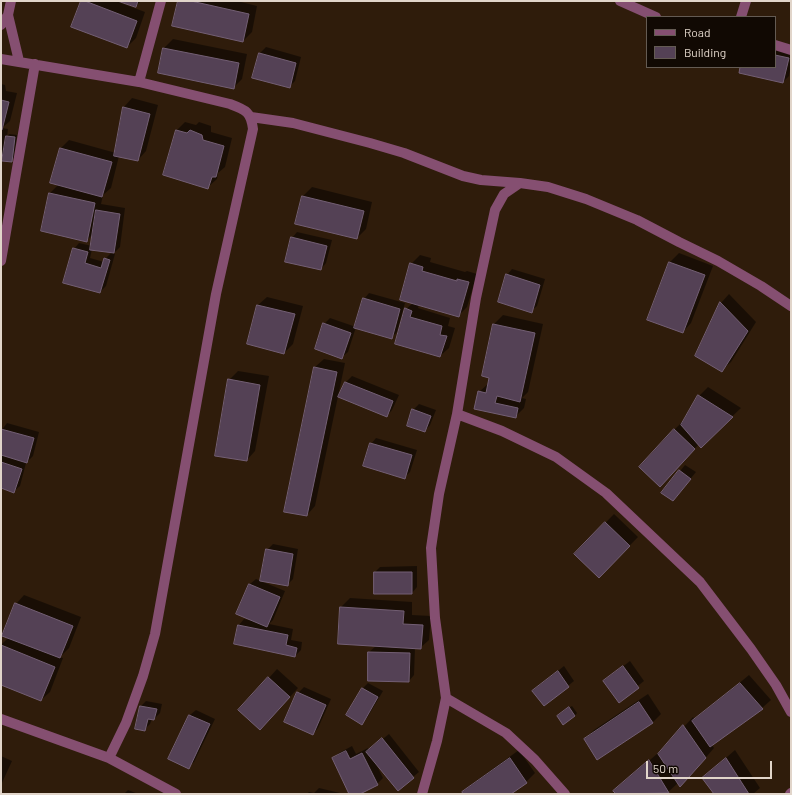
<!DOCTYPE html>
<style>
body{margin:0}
#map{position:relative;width:792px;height:795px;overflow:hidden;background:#2f1c0b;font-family:Barlow,sans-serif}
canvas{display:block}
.frame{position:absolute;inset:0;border:2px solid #e1d5ca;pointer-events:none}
.legend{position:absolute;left:646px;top:16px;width:130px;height:52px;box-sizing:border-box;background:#110903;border:1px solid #645b53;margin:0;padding:5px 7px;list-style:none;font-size:12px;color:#e1d5ca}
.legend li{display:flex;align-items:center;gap:8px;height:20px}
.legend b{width:20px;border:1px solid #645b53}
.scale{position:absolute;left:646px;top:761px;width:126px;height:18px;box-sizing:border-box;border:2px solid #e1d5ca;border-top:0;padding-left:5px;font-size:12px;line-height:14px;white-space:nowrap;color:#e1d5ca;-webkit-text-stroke:3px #110903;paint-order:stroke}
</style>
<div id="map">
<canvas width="792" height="795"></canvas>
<div class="frame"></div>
<ul class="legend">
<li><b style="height:5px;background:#854f71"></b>Road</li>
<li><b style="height:11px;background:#544155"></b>Building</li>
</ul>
<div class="scale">50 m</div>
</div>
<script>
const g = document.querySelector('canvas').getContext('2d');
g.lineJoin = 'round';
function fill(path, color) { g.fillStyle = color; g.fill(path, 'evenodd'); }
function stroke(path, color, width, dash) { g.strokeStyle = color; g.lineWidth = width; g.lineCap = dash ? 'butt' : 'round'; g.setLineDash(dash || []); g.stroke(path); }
const shadow = new Path2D(`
 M82,1H141L136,6L122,1L121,3L145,12L136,38L127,47Z
 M179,1H237L257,6L252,32L243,41Z
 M173,39L247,54L242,79L233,88L160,72L164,48Z
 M266,47L301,57L295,81L289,87L254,77L260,53Z
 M775,49L791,52V65L789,76L783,82L741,67H775Z
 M1,84L5,85L6,91L17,93L10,121L2,128L8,129L7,137L9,134L17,135L14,158L11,161L4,154L1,157Z
 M132,98L158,105L146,151L138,160L119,156L111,188L103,195L101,204L125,208L120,247L113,254H115L106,286L100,292L74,249L79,243L92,246L93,234L87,240L42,230L50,193L59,184L61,148L69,140L116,153L124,107ZM92,249L112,252L105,259L104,262L90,258Z
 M185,122L196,125L199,122L211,126V132L232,138L225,167L218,173L217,179L208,187L177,130Z
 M312,187L372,202L366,229L357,238L296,223L303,196Z
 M297,232L332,240L326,263L321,269L292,238Z
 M679,253L713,266L691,323L683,332L649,319L670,262Z
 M420,255L431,258L430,262L465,272L467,271L477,274L467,307L458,316L419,305L418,308L450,318L448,326L455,328L449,348L440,356L396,343L406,309L413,303L411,264Z
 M512,269L545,279L537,306L531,311L507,275Z
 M369,293L405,303L397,332L391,338L356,327L348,352L342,357L324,324L330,318L356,327L364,299Z
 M729,294L756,322L731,362L722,370L721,303Z
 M267,297L303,306L293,344L284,353L248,343L258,305Z
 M503,315L543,324L528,392L522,398L526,399L524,408L515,417L476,408L479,392L489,383L490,377L483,375L494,324Z
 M324,359L345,363L315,506L307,515L315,367Z
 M238,371L269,376L255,451L247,460L229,380Z
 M352,376L399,395L392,410L387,416L340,397L346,382Z
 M708,387L741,408L701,446L699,444L669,476L674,430L683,421L684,422L699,396Z
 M419,404L436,410L430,425L425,431L413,410Z
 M7,423L39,432L33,456L26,463L20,486L14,491L1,487V431Z
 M376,438L417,450L410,472L405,477L371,444Z
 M685,465L696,472L673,500L663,492Z
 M614,514L638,537L599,577L575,554Z
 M273,544L298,549L293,579L287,585L267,550Z
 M417,566V587L412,593L375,572L380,567Z
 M256,579L285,591L273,620L269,624L293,629L291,640L302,642L301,650L295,656L235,644L239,625L244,619L254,621L238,613L250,584Z
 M24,595L81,617L69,648L60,657L63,658L50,692L41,700L1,684V645L9,637L16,604Z
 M350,598L412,602V615L431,616L429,640L420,648H415L414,675L409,681L369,652L376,646L339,643L341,607Z
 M630,661L644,681L619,701L604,681Z
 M564,666L574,681L544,705L533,691Z
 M277,669L298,688L269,720L240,710Z
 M749,675L771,700L762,708L712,745L714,748L689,777L678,783L666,794H618L614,791L658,753L659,754L693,717L695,720Z
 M368,683L383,691L367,718L361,723L363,688Z
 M304,687L331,699L318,728L313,734L298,693Z
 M648,694L661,714L652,723L585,739L594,730Z
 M146,701L162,704L160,713L154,719H152L150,724L144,730L141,706Z
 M572,706L577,713L575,716L561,713Z
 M196,710L215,719L194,762L188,767L190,715Z
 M389,734L419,772L398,789L375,762L383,778L377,784L357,794H350L333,759L339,753L352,746L356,754L368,748L369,750Z
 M519,750L535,773L526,782L509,794H464L463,792L472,784Z
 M735,750L760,788L753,794H715L703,778Z
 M1,756L12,761L1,785Z
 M319,788L344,794H307L309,792L314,793Z
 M128,790L138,794H124Z`);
const building = new Path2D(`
 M81,1H85L137,21L127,48L71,27Z
 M118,1H138L136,7Z
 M178,1H191L249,14L243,42L172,26Z
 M163,48L239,63L234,89L158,73Z
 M259,53L296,63L290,88L252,78Z
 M775,55L789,58L783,83L739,73L740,67H775Z
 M1,100L9,102L2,130H1Z
 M123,107L150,114L138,161L114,156Z
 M176,130L187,133L190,130L202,135L203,140L224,146L216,177H212L208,189L163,175Z
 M6,136L15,137L12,162L2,161Z
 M60,148L112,162L102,197L50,183Z
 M49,193L95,203L87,242L41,231Z
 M302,196L364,211L357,239L295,224Z
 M96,210L120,214L114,253L90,250Z
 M291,237L327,246L321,270L285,262Z
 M73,248L88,252L85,263L101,268L104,258L110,260L100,293L63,283Z
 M669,262L705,275L683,333L647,320Z
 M410,263L423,267L422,271L457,281V279L469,282L459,317L400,300Z
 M506,274L540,285L532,313L498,302Z
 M363,298L400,309L392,339L354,328Z
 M720,302L748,331L722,372L695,356Z
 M257,305L295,314L284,354L247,344Z
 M405,308L412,311L410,317L442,326L440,335L447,336L440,357L395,344Z
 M323,323L351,333L342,359L315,349Z
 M493,324L535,333L520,402L497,396L495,403L518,408L516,418L474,409L478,391L486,393L489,378L482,376Z
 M314,367L337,372L307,516L284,512Z
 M228,379L260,385L247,461L215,456Z
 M345,382L393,401L387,417L338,397Z
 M698,395L733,417L701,448L681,425Z
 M412,409L431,416L425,432L407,426Z
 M1,429L34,438L27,463L1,455Z
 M674,429L695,449L660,487L639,467Z
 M370,443L412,455L405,479L363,466Z
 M1,462L22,469L14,493L1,488Z
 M679,470L691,479L673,501L661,493Z
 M605,522L630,546L599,578L574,554Z
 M266,549L293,554L288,586L260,581Z
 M374,572H412V594H374Z
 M249,584L280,597L267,627L236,614Z
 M15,603L73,626L60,658L2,636Z
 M340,607L404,611L403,624L423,625L421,649L338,644Z
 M238,625L288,635L286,645L297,648L295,657L234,644Z
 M1,645L55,667L41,701L1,685Z
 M368,652L410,653L409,682L368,681Z
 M623,666L639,688L619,703L603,681Z
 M558,671L569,687L544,706L532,691Z
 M268,677L290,697L260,730L238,710Z
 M740,683L763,709L710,747L692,721Z
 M362,688L378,697L362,725L346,715Z
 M297,692L326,705L313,735L284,722Z
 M639,702L653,723L597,760L584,739Z
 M140,706L157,709L154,720L148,719L145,731L135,729Z
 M569,707L575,716L563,725L557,716Z
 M189,715L210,724L189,769L168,759Z
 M683,725L706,758L680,787L658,754Z
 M382,738L414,778L398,791L366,752Z
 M346,751L350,759L362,753L378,785L360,794H349L332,758Z
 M510,758L527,783L511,794H463L462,792Z
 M726,758L749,794H714L702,778Z
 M649,760L669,793L616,794L613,791Z`);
const minor = new Path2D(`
 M620,1L656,17
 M8,15L19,61
 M741,17L746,1
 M1,25L8,15L11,1
 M775,45L791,50
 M1,59L139,82L230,104C246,110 251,112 253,129L216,294L155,634L143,676L126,723L109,758L1,719
 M139,82L161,1
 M251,117L293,123L370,143L404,153L463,176L481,180L520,183
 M1,261L35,64
 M457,414L502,431L556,457L606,493L700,582L751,649L776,685L791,712
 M446,698L435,618L431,548L439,494L457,414L476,298L495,210L504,194L520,183L548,187L586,199L637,220L679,242L718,261L761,286L791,306
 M109,758L176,794
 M422,794L437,741L446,698L506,733L535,760L565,794
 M790,794L791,793`);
fill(shadow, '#0007');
fill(building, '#544155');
stroke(building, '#735f74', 1);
stroke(minor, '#854f71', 10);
</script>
